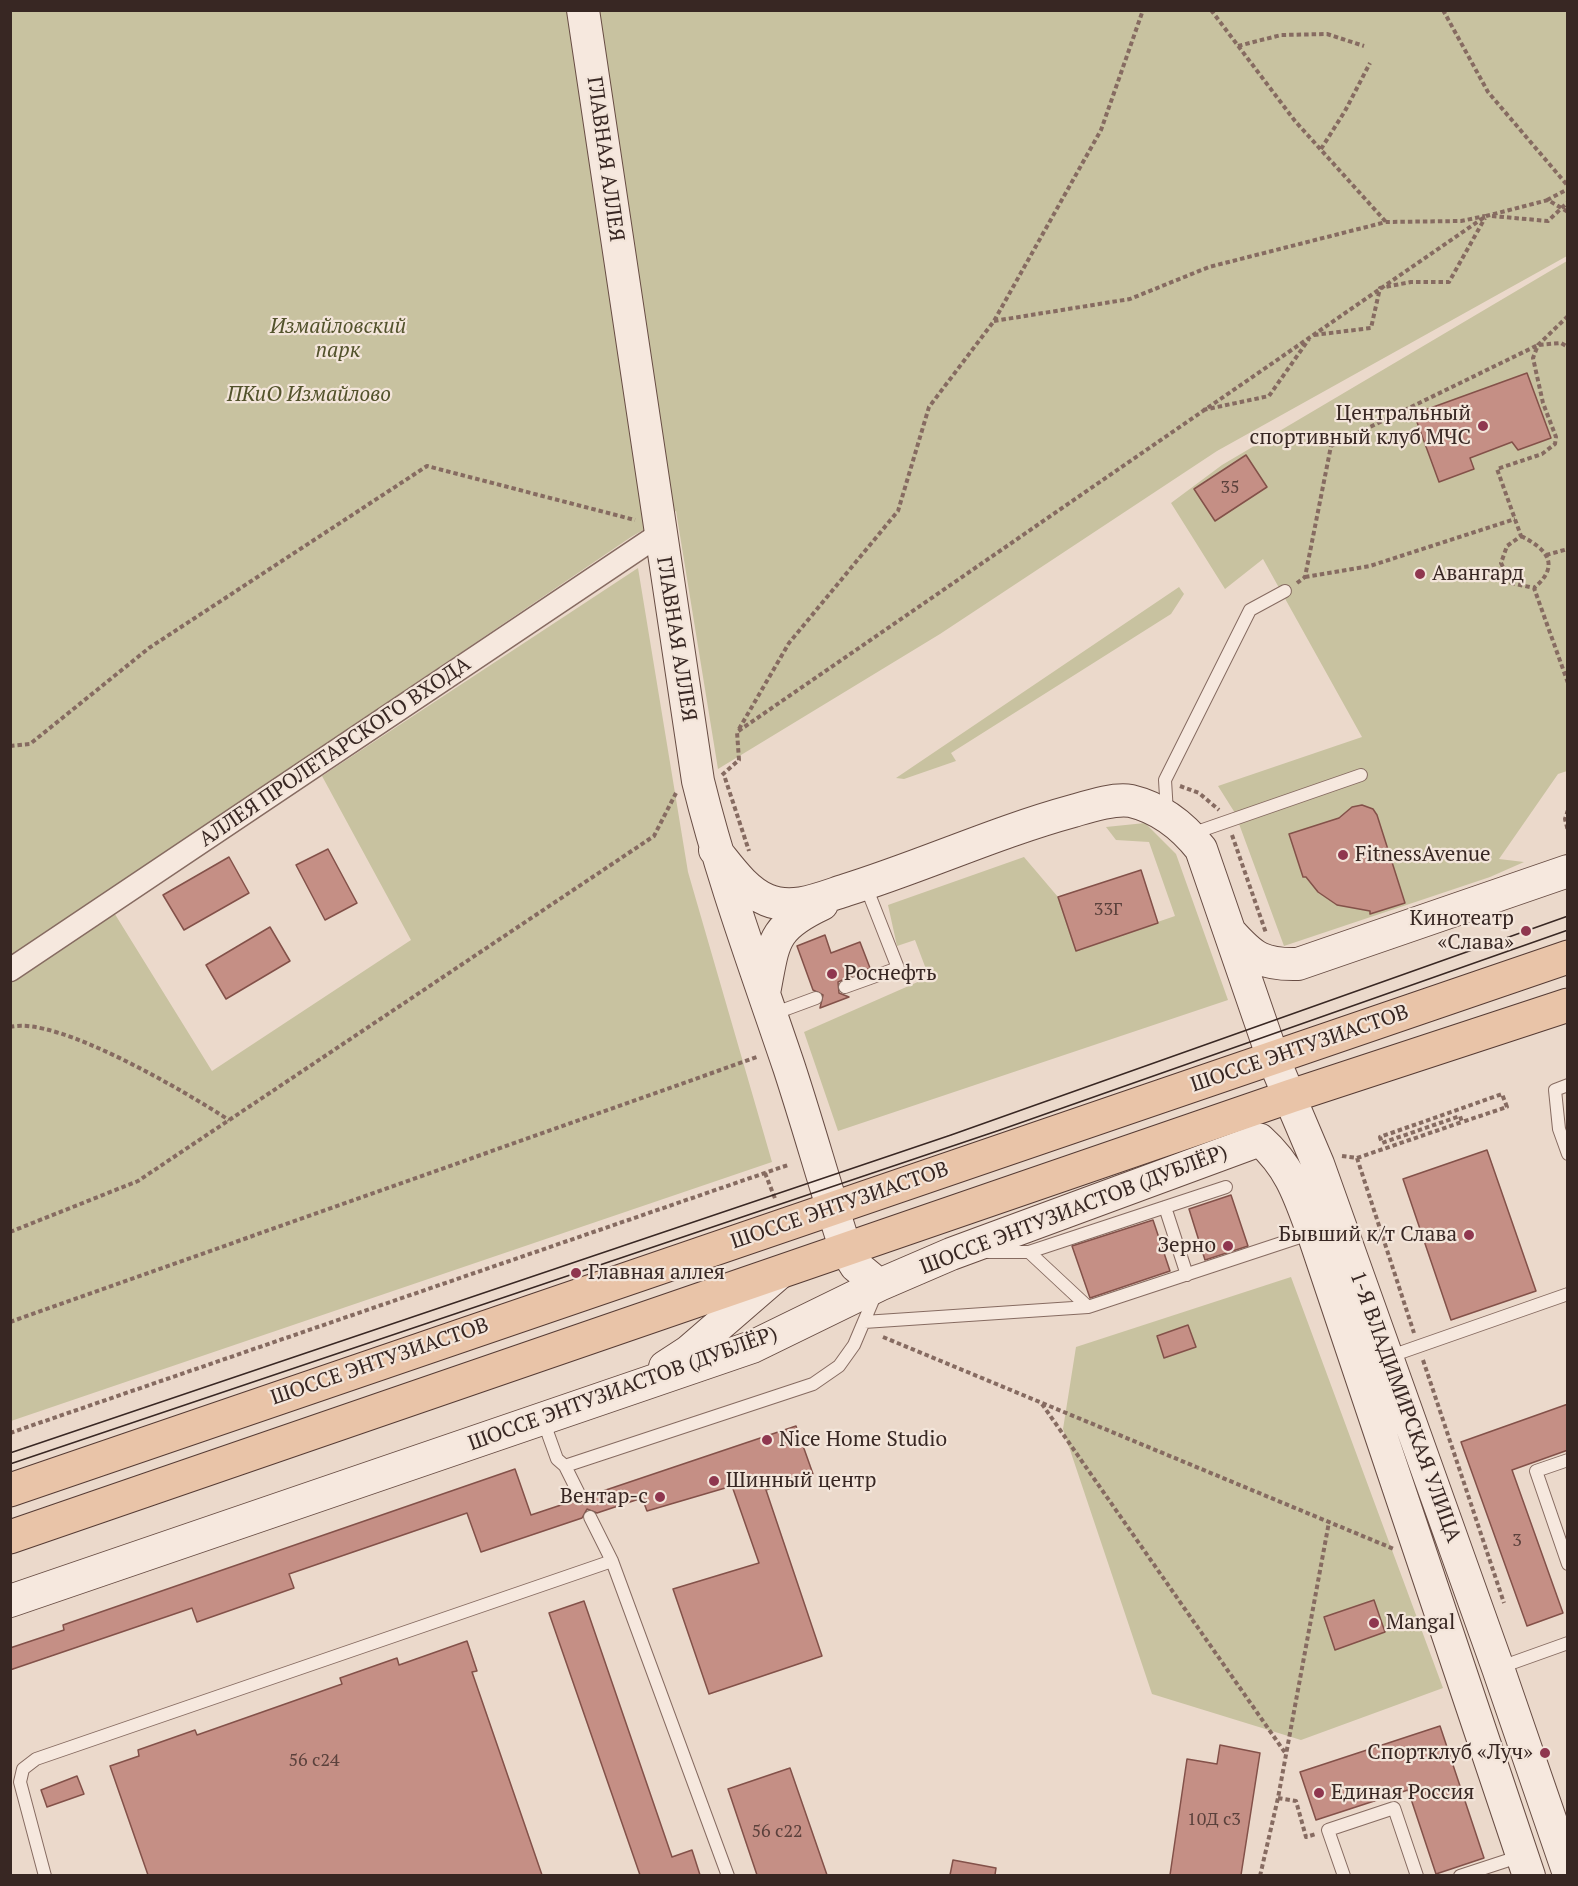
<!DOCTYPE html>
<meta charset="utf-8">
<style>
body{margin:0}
#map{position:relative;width:1578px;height:1886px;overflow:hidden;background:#ebd9cb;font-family:"PT Serif",serif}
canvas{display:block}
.frame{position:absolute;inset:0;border:12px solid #382723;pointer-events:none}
</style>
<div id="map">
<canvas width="1578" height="1886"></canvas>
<div class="frame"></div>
</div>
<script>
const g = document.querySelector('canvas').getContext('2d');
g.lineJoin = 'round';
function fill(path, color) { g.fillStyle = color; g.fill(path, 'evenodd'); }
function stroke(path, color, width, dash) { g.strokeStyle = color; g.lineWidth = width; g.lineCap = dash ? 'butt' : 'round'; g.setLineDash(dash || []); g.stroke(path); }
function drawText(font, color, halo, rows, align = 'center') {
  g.font = font + ' "PT Serif",serif'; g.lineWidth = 4.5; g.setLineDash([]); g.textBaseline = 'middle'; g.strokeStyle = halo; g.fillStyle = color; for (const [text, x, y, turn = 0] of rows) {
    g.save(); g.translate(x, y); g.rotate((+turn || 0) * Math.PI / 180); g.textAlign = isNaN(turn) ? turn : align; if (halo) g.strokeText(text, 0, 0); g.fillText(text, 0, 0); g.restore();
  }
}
const green = new Path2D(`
 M11,11H1567V256L1217,451L940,634L718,769L676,511L631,537L11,958Z
 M1567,261V771L1558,774L1499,859L1524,862L1490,877L1284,946L1235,813L1218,786L1362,737L1263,559L1225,589L1171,503L1222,465Z
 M638,568L688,872L772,1162L11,1421L10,982L113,911L212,1071L411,940L322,776Z
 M1179,587L1184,594L1171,614L951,753L956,761L904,779L896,778Z
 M1145,823L1176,854L1228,1000L838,1131L804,1032L929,977L915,940L897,946L888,905L1024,857L1058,897L1076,950L1175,916L1149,842L1116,840L1106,827Z
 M1291,1277L1443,1688L1301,1740L1152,1694L1063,1429L1076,1347Z`);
const building = new Path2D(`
 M1527,373L1551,438L1518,450L1512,442L1470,458L1474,469L1439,482L1414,414Z
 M1246,455L1267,487L1215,521L1194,489Z
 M1362,805L1373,809L1377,815L1405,903L1370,914V911L1337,905L1318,892L1306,877H1303L1289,834L1339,818L1352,807Z
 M328,849L357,903L325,920L296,865Z
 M229,857L249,893L184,930L163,895Z
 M1141,870L1158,923L1076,951L1058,897Z
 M270,927L290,961L226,999L206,965Z
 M825,935L831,953L860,942L870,968L838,982L839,993L849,997L820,1008L823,995L813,990L797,946Z
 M1487,1150L1536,1291L1451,1320L1403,1179Z
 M1231,1195L1248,1246L1205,1260L1189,1209Z
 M1153,1220L1170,1271L1090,1298L1072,1246Z
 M1188,1325L1196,1347L1164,1358L1157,1336Z
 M1568,1404V1450L1512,1470L1563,1613L1527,1626L1461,1442Z
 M796,1426L813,1474L766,1490L822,1656L709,1694L673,1589L759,1563L732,1486L647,1511L642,1498L597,1513L587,1509L582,1518L481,1552L467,1513L289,1574L294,1588L197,1622L192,1608L10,1670V1648L64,1630L63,1625L515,1469L531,1515L573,1501L583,1504L588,1496Z
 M1374,1600L1385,1632L1335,1650L1324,1617Z
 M584,1601L672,1857L692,1850L700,1875H640L549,1613Z
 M467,1641L477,1671L472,1672L542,1875H148L110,1766L139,1756L138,1750L195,1730L197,1735L342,1684L340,1678L397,1658L399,1665Z
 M1440,1726L1484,1858L1436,1874L1408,1790L1316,1820L1300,1772Z
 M1220,1745L1260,1753L1241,1875H1170L1187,1759L1217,1764Z
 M790,1768L827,1875H757L728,1789Z
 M77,1776L84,1794L47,1807L41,1790Z
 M953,1860L996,1868L995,1875H950Z`);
const path = new Path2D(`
 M1211,10L1295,121L1386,222
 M1443,10L1488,92L1568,186
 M1238,46L1281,35L1327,34L1364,46
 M1321,149L1345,111L1370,63
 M1547,200L1568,189
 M1492,216L1548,221L1568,202
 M1568,316L1538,345L1533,358L1543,403L1556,437L1555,444L1542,454L1497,469L1521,536L1507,546L1501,563L1511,583L1534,588L1568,683
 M994,321L1130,299L1209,267L1386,222L1461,221L1485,216
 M1314,335L1371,328L1380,288L1411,282H1449L1485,218
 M1203,410L1269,396L1309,339
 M1521,536C1547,549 1561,565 1534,588
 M1546,555L1568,549
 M1305,577L1370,566L1515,519
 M1297,583L1305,577L1331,446L1538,345L1561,343L1568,347
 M739,729L789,643L898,511L929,407L994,321L1101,130L1143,10
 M10,746L30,744L149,648L427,466L635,520
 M722,775L739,760L737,732L1486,216L1548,200L1568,212
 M725,778L749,851
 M1180,786L1199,793L1219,810
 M1568,810L1565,819L1568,831
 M1232,835L1266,933
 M10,1027C57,1015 187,1093 229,1120
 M1342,1156L1357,1158L1414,1333
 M1357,1158L1462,1122L1460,1116L1382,1143L1380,1137L1502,1094L1507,1107L1462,1122
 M765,1173L776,1201
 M10,1232L138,1181L654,836L676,793
 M10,1322L757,1057
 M883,1337L1394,1549
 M1423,1360L1504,1603
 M1042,1404L1286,1754
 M10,1433L788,1165
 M1278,1798L1296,1801L1306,1837L1316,1834
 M1260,1876L1278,1798L1329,1522`);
const lane = new Path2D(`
 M1167,813L1165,780L1250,610L1285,591
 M1191,834L1361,775
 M845,987L898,968L865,884
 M770,1015L816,998
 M1568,1085L1555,1090L1559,1129L1568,1154
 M1165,1207L1187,1275
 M988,1252H1029L1088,1307L1312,1233
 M1029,1252L1226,1187
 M864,1322L1088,1307
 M1388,1357L1568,1294
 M543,1420L557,1459L565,1466L813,1384L839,1366L854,1345L876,1293
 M1568,1460L1536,1471L1568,1564
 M565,1466L580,1496
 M590,1517L612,1561L728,1876
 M1498,1668L1568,1643
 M45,1876L20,1782L23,1769L36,1759L612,1561
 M1344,1876L1328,1830L1394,1808L1417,1876
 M1460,1876L1521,1856`);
const street = new Path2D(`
 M10,970L660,534`);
const secondary = new Path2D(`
 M583,10L698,781C722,879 757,972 789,1067C809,1128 826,1190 846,1250L856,1266L879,1285
 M715,850C729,867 745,891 767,900C793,911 821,898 846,890C923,866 996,832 1073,811C1090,806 1114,798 1131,801C1160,808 1183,826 1201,849L1273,1058L1318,1164L1498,1668L1568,1871
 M1230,932C1253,958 1263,965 1298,964L1568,871
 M764,993C774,942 771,928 822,904
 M665,1367L688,1352L777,1275
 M10,1601L752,1347L879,1285L951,1254L1260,1140C1291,1168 1299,1195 1313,1233L1529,1876`);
const primary = new Path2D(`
 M10,1490L1568,957
 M10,1537L1291,1096L1568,1005`);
const tram = new Path2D(`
 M10,1453L951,1135L1568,916
 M10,1464L1000,1130L1568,930`);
const markers = [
 [1483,426,6,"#8f374f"],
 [1420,574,6,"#8f374f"],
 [1343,855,6,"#8f374f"],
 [1526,931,6,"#8f374f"],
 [832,974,6,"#8f374f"],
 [1469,1235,6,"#8f374f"],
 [1228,1246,6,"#8f374f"],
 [576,1273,6,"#8f374f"],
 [767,1440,6,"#8f374f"],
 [714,1481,6,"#8f374f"],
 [660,1497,6,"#8f374f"],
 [1374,1623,6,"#8f374f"],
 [1545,1753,6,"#8f374f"],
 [1319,1793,6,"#8f374f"]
];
const numberNames = [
 ["35",1230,488],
 ["33Г",1108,910],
 ["3",1517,1541],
 ["56 с24",314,1761],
 ["10Д с3",1214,1820],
 ["56 с22",777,1832]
];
const streetNames = [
 ["ГЛАВНАЯ АЛЛЕЯ",605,159,82],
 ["ГЛАВНАЯ АЛЛЕЯ",676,639,81],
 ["АЛЛЕЯ ПРОЛЕТАРСКОГО ВХОДА",335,752,-34],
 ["ШОССЕ ЭНТУЗИАСТОВ",1300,1049,-19],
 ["ШОССЕ ЭНТУЗИАСТОВ",840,1206,-19],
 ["ШОССЕ ЭНТУЗИАСТОВ (ДУБЛЁР)",1074,1210,-21],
 ["ШОССЕ ЭНТУЗИАСТОВ",380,1362,-19],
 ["ШОССЕ ЭНТУЗИАСТОВ (ДУБЛЁР)",623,1389,-20],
 ["1-Я ВЛАДИМИРСКАЯ УЛИЦА",1405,1407,70]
];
const parkNames = [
 ["Измайловский",338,327],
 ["парк",338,351],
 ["ПКиО Измайлово",309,395]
];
const poiNames = [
 ["Центральный",1471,414,"right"],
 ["спортивный клуб МЧС",1471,438,"right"],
 ["Авангард",1432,574],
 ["FitnessAvenue",1355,855],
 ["Кинотеатр",1514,919,"right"],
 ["«Слава»",1514,943,"right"],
 ["Роснефть",844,974],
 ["Бывший к/т Слава",1457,1235,"right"],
 ["Зерно",1216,1246,"right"],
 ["Главная аллея",588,1273],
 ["Nice Home Studio",779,1440],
 ["Шинный центр",726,1481],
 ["Вентар-с",648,1497,"right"],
 ["Mangal",1386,1623],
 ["Спортклуб «Луч»",1533,1753,"right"],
 ["Единая Россия",1331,1793]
];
fill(green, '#c8c2a0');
fill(building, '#c58f85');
stroke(building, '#835149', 1.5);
stroke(lane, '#866b61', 14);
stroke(street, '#866b61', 25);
stroke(secondary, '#684d44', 34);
stroke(primary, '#553b34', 35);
stroke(path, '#866b61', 4, [4.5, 3]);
stroke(lane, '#f6e8de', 12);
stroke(street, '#f6e8de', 22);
stroke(secondary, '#f6e8de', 32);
stroke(primary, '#e9c4a8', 33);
stroke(tram, '#382723', 1.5);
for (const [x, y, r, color] of markers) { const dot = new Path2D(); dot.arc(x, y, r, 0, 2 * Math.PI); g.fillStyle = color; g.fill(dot); stroke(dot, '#f3e5da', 2); }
drawText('18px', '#5b413c', null, numberNames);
drawText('21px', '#382723', '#f3e5da', streetNames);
drawText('italic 21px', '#52522b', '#f3e5da', parkNames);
drawText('21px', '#382723', '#f3e5da', poiNames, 'left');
</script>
